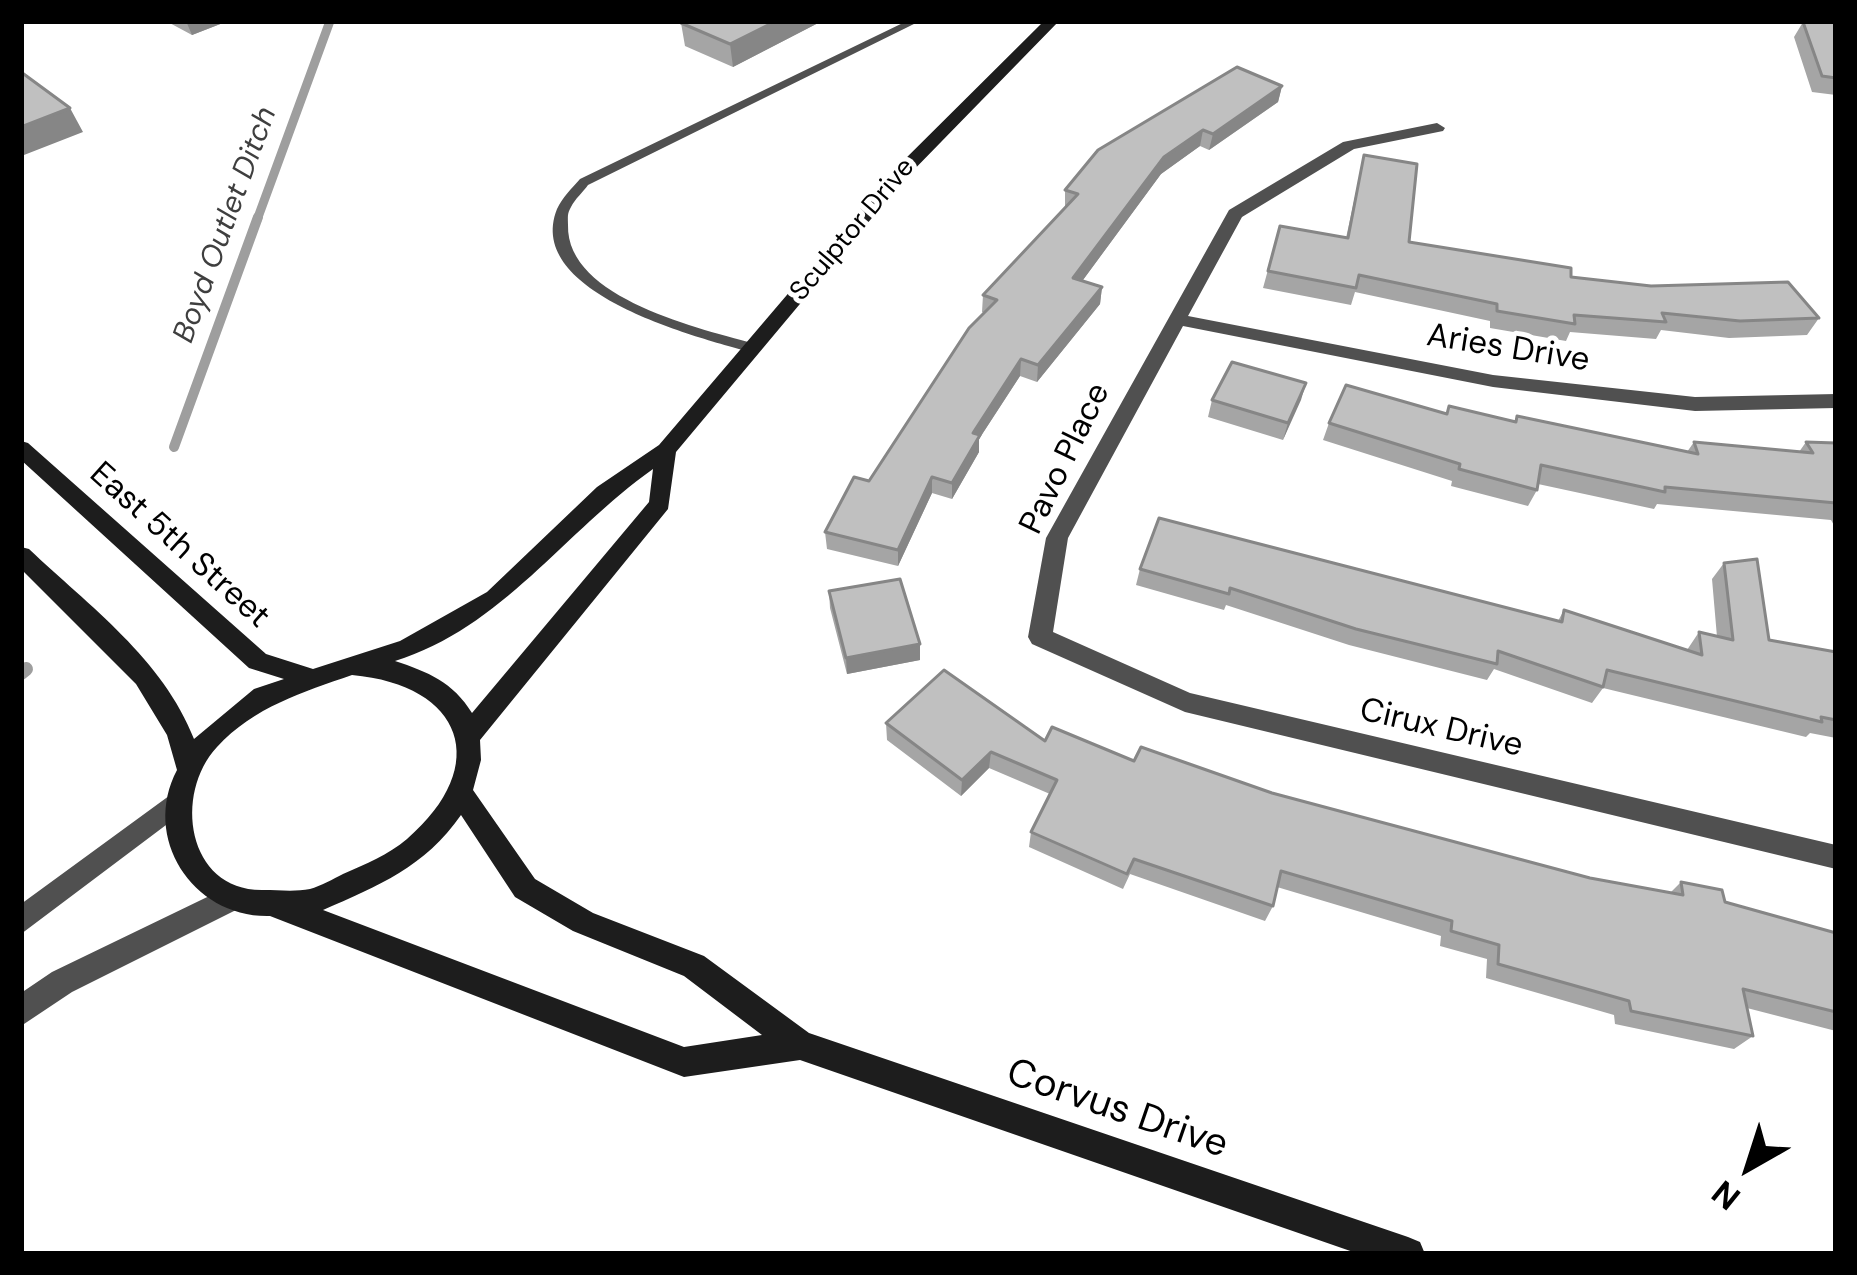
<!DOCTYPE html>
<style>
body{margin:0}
#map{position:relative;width:1857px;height:1275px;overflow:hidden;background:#fff;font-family:"DM Sans",sans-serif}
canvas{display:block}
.frame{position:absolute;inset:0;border:24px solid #000;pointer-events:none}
.north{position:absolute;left:1689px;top:1107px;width:120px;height:120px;-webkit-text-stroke:9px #fff;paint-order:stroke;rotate:219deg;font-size:33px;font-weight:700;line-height:48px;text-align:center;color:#000}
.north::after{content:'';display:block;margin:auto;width:42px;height:54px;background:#000;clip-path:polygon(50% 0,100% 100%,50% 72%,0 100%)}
</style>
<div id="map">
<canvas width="1857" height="1275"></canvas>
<div class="frame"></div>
<div class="north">N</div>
</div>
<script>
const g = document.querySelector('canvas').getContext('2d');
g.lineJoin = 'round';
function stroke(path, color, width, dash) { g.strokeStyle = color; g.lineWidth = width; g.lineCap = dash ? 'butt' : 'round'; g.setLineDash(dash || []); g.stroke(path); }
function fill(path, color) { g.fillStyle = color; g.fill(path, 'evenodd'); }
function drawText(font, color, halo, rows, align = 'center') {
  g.font = font + ' "DM Sans",sans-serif'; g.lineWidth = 10; g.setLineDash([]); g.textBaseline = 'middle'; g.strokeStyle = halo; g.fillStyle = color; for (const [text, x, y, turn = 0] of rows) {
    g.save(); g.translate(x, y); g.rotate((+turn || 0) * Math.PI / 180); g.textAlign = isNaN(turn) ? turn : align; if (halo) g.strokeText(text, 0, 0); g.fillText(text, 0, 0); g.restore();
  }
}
const streamFar2 = new Path2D(`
 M257,220L330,21`);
const streamFar1 = new Path2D(`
 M174,447L258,217`);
const stream = new Path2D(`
 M21,673L26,669`);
const lane = new Path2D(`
 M907,21H920L588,185C583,192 575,199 571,207C567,214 568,216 568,225C566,299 702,329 759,345V351L754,353C700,338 523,294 557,209C562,198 572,188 580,179Z`);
const street = new Path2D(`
 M1437,123L1445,128L1443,131L1354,149L1242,217L1188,316L1493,375L1695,397L1836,394V408L1695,411L1493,387L1183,326L1068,538L1053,632L1190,693L1836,845V869L1185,712L1032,644L1028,637L1046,538L1229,210L1343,142Z
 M173,793L182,797L186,805L182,813L21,934V904Z
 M230,886L240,890L244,899L240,908L72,992L21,1026V993L52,972Z`);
const secondary = new Path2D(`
 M1044,21H1059L902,182L676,452L668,509L480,740L481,760L473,790L535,879L593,913L704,956L809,1033L1408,1237L1420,1242L1425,1254H1359L800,1060L684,1077L270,916C193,918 141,838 177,770L167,735L136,684L21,569V547L29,549C89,606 163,659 194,739L254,689L284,679L249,668L21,460V441L28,443L266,654L313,669L400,641L487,592L597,487L659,445L890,174ZM653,469L649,502L472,713C453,682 428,672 395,661C502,628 565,531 653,469ZM352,675C463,685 493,765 407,839C388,855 366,864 343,874C333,879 321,886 310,889C295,892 278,890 264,890C187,892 173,794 217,747C254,707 303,692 352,675ZM461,815L515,897L573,931L684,976L762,1035L684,1047L323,910C378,886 425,867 461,815Z`);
const wall = new Path2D(`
 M166,21H228L192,35Z
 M822,21L733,67L685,46L681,23Z
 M1836,21V95L1812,92L1794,37L1803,22Z
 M1282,86L1278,102L1209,150L1200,146L1161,174L1082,281L1102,287L1100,304L1037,382L1020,376L979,439V452L952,499L932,493L898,566L827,549L825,532L869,481L984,313L982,312L983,295L1065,207V190Z
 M1364,155L1409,242L1571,277L1819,318L1807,335L1729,338L1661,330L1656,339L1570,332L1566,341L1490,328V321L1355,292L1351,305L1263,288L1280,226L1346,238Z
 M1306,383L1283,440L1208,417L1212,400Z
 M1449,406L1514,422L1517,416L1687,452L1694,442L1799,452L1806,442L1836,443V529L1831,520L1657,504L1654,509L1538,484L1537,490L1528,506L1451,486L1452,481L1323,440L1329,423L1446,414Z
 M1724,563L1769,640L1836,652V738L1810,733L1806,737L1603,688L1592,703L1494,669L1487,680L1349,645L1226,605L1224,610L1136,585L1140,569L1558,621L1564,610L1687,650L1699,632L1717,637L1712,579Z
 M829,591L920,644V660L847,674L830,608Z
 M886,723L1045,741L1134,761L1272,793L1590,878L1670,893L1681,882L1725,902L1836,933V1031L1747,1008L1753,1036L1734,1049L1615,1024L1614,1015L1486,978L1487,959L1440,946L1441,936L1277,887L1273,906L1265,921L1130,874L1123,889L1029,847L1031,832L1050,794L989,768L961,796L887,740Z`);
const shadedWall = new Path2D(`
 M186,21H228L192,35Z
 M776,21H822L733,67L730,44Z
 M1282,86L1278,102L1209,150L1213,134Z
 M70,108L83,132L24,155L21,150V127Z
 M1203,130L1200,146L1161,174L1072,295L1073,278L1164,157Z
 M1102,287L1100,304L1037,382L1038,365Z
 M1021,359L1020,376L979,439V452L952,499V483L973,433Z
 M1306,383L1301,400L1283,440L1288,423Z
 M932,477V493L898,566V550Z
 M920,644V660L847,674L846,658Z
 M991,752L989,768L961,796L962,780Z`);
const building = new Path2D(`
 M687,21H776L730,44L681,23Z
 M1836,21V78L1822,76L1803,22Z
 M1237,67L1282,86L1213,134L1203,130L1164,157L1073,278L1102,287L1038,365L1021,359L973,433L980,435L952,483L932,477L898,550L825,532L854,477L869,481L969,328L997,300L983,295L1078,194L1065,190L1098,150Z
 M21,72L70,108L21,127Z
 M1364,155L1417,164L1409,242L1571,268V277L1651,286L1788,282L1819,318L1740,321L1662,313L1666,322L1574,315L1575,324L1497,311V304L1359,275L1356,288L1268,271L1280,226L1348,238Z
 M1232,362L1306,383L1288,423L1212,400Z
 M1346,385L1447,414L1449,406L1516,422L1517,416L1698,454L1694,442L1813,453L1806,442L1836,443V503L1665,487V492L1541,465L1537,490L1459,469L1460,464L1329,423Z
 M1159,518L1562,622L1564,610L1702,655L1699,632L1733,640L1724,563L1757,559L1769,640L1836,652V720L1821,717L1822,722L1607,670L1603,687L1498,651L1497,664L1356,629L1230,588L1229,594L1140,569Z
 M900,579L920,644L846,658L829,591Z
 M944,670L1045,741L1052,727L1134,761L1141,747L1272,793L1590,878L1683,895L1681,882L1722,890L1725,902L1836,933V1012L1743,989L1753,1036L1631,1011L1629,1001L1498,964L1499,945L1451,931L1452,921L1281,871L1273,906L1134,859L1127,874L1031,832L1057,780L991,752L962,780L886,723Z`);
const farStreetnames = [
 ["Sculptor Drive",853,230,-50]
];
const farWaternames = [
 ["Boyd Outlet Ditch",226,225,-70]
];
const streetNames = [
 ["Aries Drive",1508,349,9],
 ["Pavo Place",1066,459,-64],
 ["East 5th Street",179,546,42],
 ["Cirux Drive",1441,729,13]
];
const nearStreetnames = [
 ["Corvus Drive",1117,1110,19]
];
stroke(streamFar2, '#9e9e9e', 9);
stroke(streamFar1, '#9e9e9e', 10);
stroke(stream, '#9e9e9e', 14);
fill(lane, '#505050');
fill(street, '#505050');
fill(secondary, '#1d1d1d');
fill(wall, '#a5a5a5');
fill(shadedWall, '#868686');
fill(building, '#c0c0c0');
stroke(building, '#868686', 3);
drawText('27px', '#000', '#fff', farStreetnames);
drawText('italic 30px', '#3f3f3f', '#fff', farWaternames);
drawText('33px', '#000', '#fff', streetNames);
drawText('39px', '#000', '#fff', nearStreetnames);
</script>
